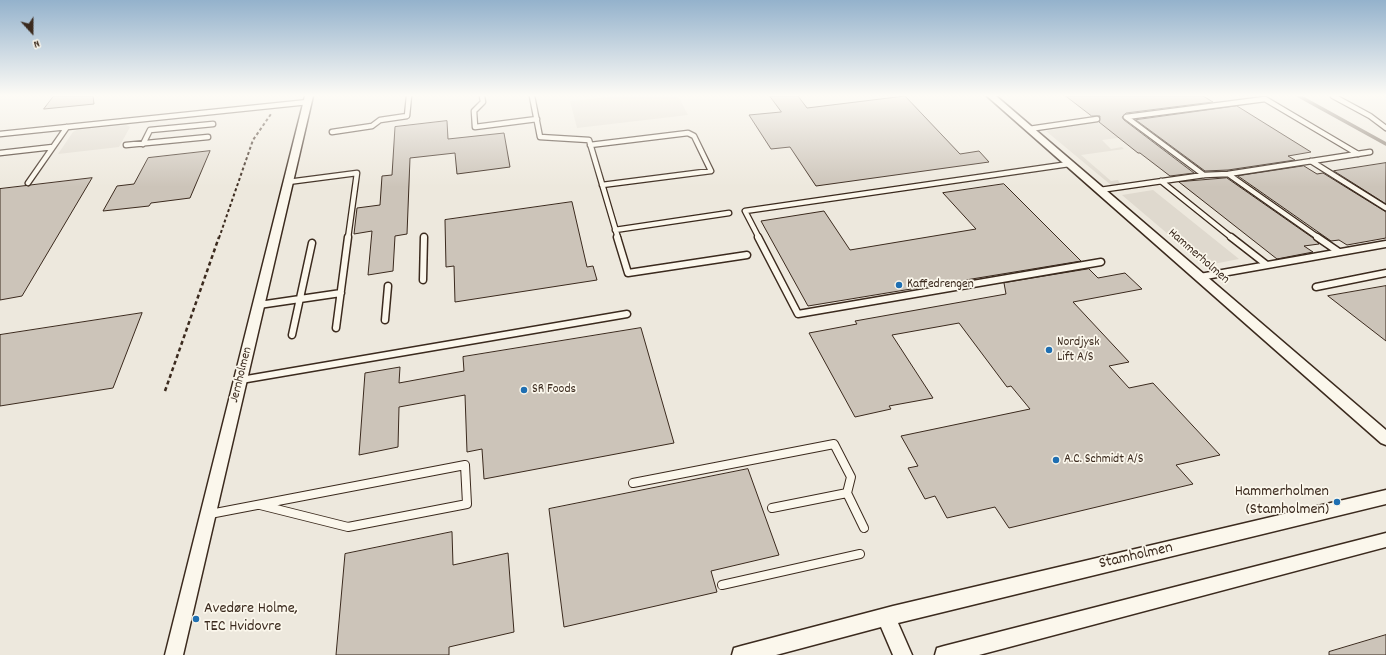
<!DOCTYPE html>
<meta charset="utf-8">
<style>
body{margin:0}
#map{position:relative;width:1386px;height:655px;overflow:hidden;background:#fbf7ec;font-family:Dekko,sans-serif}
canvas{display:block}
.north{position:absolute;left:12px;top:12px;width:40px;height:40px;-webkit-text-stroke:3px #fbf7ec;paint-order:stroke;rotate:159deg;font-size:11px;font-weight:700;line-height:16px;text-align:center;color:#3b2a1e}
.north::after{content:'';display:block;margin:auto;width:14px;height:18px;background:#3b2a1e;clip-path:polygon(50% 0,100% 100%,50% 72%,0 100%)}
</style>
<div id="map">
<canvas width="1386" height="655"></canvas>
<div class="north">N</div>
</div>
<script>
const g = document.querySelector('canvas').getContext('2d');
g.lineJoin = 'round';
function fill(path, color) { g.fillStyle = color; g.fill(path, 'evenodd'); }
function stroke(path, color, width, dash) { g.strokeStyle = color; g.lineWidth = width; g.lineCap = dash ? 'butt' : 'round'; g.setLineDash(dash || []); g.stroke(path); }
function drawText(font, color, halo, rows, align = 'center') {
  g.font = font + ' Dekko,sans-serif'; g.lineWidth = 3.5; g.setLineDash([]); g.textBaseline = 'middle'; g.strokeStyle = halo; g.fillStyle = color; for (const [text, x, y, turn = 0] of rows) {
    g.save(); g.translate(x, y); g.rotate((+turn || 0) * Math.PI / 180); g.textAlign = isNaN(turn) ? turn : align; if (halo) g.strokeText(text, 0, 0); g.fillText(text, 0, 0); g.restore();
  }
}
const built = new Path2D(`
 M0,96H1386V655H0Z`);
const green = new Path2D(`
 M619,96H678L688,115L577,128L570,101Z
 M1098,121L1130,145L1118,138L1102,140L1111,149L1122,147L1124,149L1081,155L1111,181L1118,180L1120,184L1111,185L1046,131C1065,128 1080,123 1098,121Z
 M126,125L130,127L119,147L58,154L73,132L77,130Z
 M1153,190L1239,259L1208,265L1212,268H1208L1122,195Z`);
const stream = new Path2D(`
 M1299,96L1386,144`);
const building = new Path2D(`
 M54,96H93L94,104L44,109Z
 M770,96H798L807,108L905,96L960,154L979,151L989,162L816,186L790,147L771,149L749,115L781,112Z
 M1066,96H1203L1213,102L1126,113L1122,117L1124,120L1194,173L1170,176L1140,153H1138L1099,122L1100,116H1092Z
 M1237,106L1311,152L1288,156L1295,160L1228,170L1205,171L1136,120Z
 M447,121L448,139L504,133L510,167L457,174L455,153L410,158L407,234L395,236L393,271L368,275L372,231L354,234L357,208L380,205L382,176L392,175L395,127Z
 M210,151L190,198L151,203L149,206L103,211L117,186L134,184L148,158Z
 M1386,163V204L1334,171Z
 M1304,166L1317,174L1323,173L1386,212V238L1347,245L1339,240L1331,241L1238,176Z
 M92,178L22,296L0,300V189Z
 M1227,178L1313,238L1319,244L1304,246L1313,252L1277,259L1179,182Z
 M1004,184L1081,261L808,306L761,221L824,211L850,250L976,229L943,193Z
 M572,202L587,267L593,266L597,280L455,302L454,266L446,267L445,220Z
 M1089,269L1098,278L1125,273L1142,289L1073,302L1129,362L1109,366L1129,388L1153,383L1220,455L1176,465L1193,484L1009,528L995,507L947,518L935,496L925,499L908,468L918,466L901,436L1030,409L1011,386L1007,387L959,323L892,335L933,398L889,406L891,409L855,417L809,333L857,324L855,321L1006,294L1004,283Z
 M1386,286V341L1328,296Z
 M142,313L113,388L0,406V335Z
 M641,328L674,443L484,479L482,449L467,452L465,395L399,407L398,447L359,455L365,373L400,367L399,383L464,371L463,357Z
 M748,469L779,555L711,571L717,592L564,627L549,509Z
 M452,532L453,565L508,553L514,632L449,647V655H336L345,554Z
 M1386,635V655H1329V652Z`);
const pathFar1 = new Path2D(`
 M219,238L253,140L271,114`);
const path = new Path2D(`
 M165,391L219,237`);
const laneFar2 = new Path2D(`
 M482,96L483,102L474,111L475,127L537,119
 M532,96L540,137L589,140L618,238
 M1333,96L1370,116L1386,128
 M1029,129L1097,119
 M332,132L372,126L380,120L407,116L409,96
 M0,134L308,102
 M143,144L150,130L213,124
 M126,145L208,137
 M590,145L688,133L694,136L711,171L602,185
 M0,153L53,147
 M1311,161L1386,208
 M1228,174L1319,238
 M1204,175L1126,117L1265,99L1358,154
 M1161,181L1232,238
 M288,182L357,173L348,238
 M28,183L67,127
 M1100,190L1204,175L1228,174L1370,152
 M615,230L729,213
 M759,238L745,211L1069,164`);
const laneFar1 = new Path2D(`
 M617,237L628,273L747,255
 M758,237L798,314L1101,262
 M1231,237L1267,265
 M1317,237L1339,252
 M1200,277L1386,244
 M423,280L424,237
 M1316,287L1386,273
 M259,305L341,293
 M385,320L388,286
 M336,328L348,237
 M292,335L312,243
 M241,380L627,314`);
const lane = new Path2D(`
 M633,483L834,444L851,477L847,493L864,528
 M772,508L847,493
 M210,514L465,465L467,504L348,527L260,505
 M722,585L860,554`);
const street = new Path2D(`
 M305,96H313L183,655H165Z
 M987,96H996L1386,430V445L1381,443Z
 M1386,490V504L898,623L912,655H893L881,627L776,655H732L734,648L741,646L893,606Z
 M1386,533V547L979,655H935L937,648L944,646Z`);
const markers = [
 [899,285,4,"#1f6fb2"],
 [1049,350,4,"#1f6fb2"],
 [524,390,4,"#1f6fb2"],
 [1056,460,4,"#1f6fb2"],
 [1337,502,4,"#1f6fb2"],
 [196,619,4,"#1f6fb2"]
];
const streetNames = [
 ["Hammerholmen",1198,257,41],
 ["Jernholmen",242,375,-76]
];
const poiNames = [
 ["Kaffedrengen",907,285],
 ["Nordjysk",1057,343],
 ["Lift A/S",1057,358],
 ["SR Foods",532,390],
 ["A.C. Schmidt A/S",1064,460]
];
const nearPoinames = [
 ["Hammerholmen",1329,493],
 ["(Stamholmen)",1329,511],
 ["Avedøre Holme,",204,610,"left"],
 ["TEC Hvidovre",204,628,"left"]
];
const nearStreetnames = [
 ["Stamholmen",1136,557,-13]
];
fill(built, '#ede8dd');
fill(green, '#dfd9ce');
stroke(stream, '#85796d', 3.5);
fill(building, '#ccc4b9');
stroke(building, '#3b2a1e', 1);
stroke(laneFar2, '#3b2a1e', 7);
stroke(laneFar1, '#3b2a1e', 9);
stroke(lane, '#3b2a1e', 10);
stroke(street, '#3b2a1e', 3);
stroke(pathFar1, '#3b2a1e', 2, [3, 2.5]);
stroke(path, '#3b2a1e', 2.5, [4, 3]);
stroke(laneFar2, '#fbf7ec', 4.5);
stroke(laneFar1, '#fbf7ec', 6);
stroke(lane, '#fbf7ec', 8);
fill(street, '#fbf7ec');
const sky = g.createLinearGradient(0, 0, 0, 187);
sky.addColorStop(0, '#94b2cc');
sky.addColorStop(0.51, '#fdfbf6');
sky.addColorStop(1, '#fdfbf600');
g.fillStyle = sky;
g.fillRect(0, 0, 1386, 187);
for (const [x, y, r, color] of markers) { const dot = new Path2D(); dot.arc(x, y, r, 0, 2 * Math.PI); g.fillStyle = color; g.fill(dot); stroke(dot, '#fbf7ec', 1.5); }
drawText('13px', '#3b2a1e', '#fbf7ec', streetNames);
drawText('13px', '#3b2a1e', '#fbf7ec', poiNames, 'left');
drawText('16px', '#3b2a1e', '#fbf7ec', nearPoinames, 'right');
drawText('16px', '#3b2a1e', '#fbf7ec', nearStreetnames);
</script>
